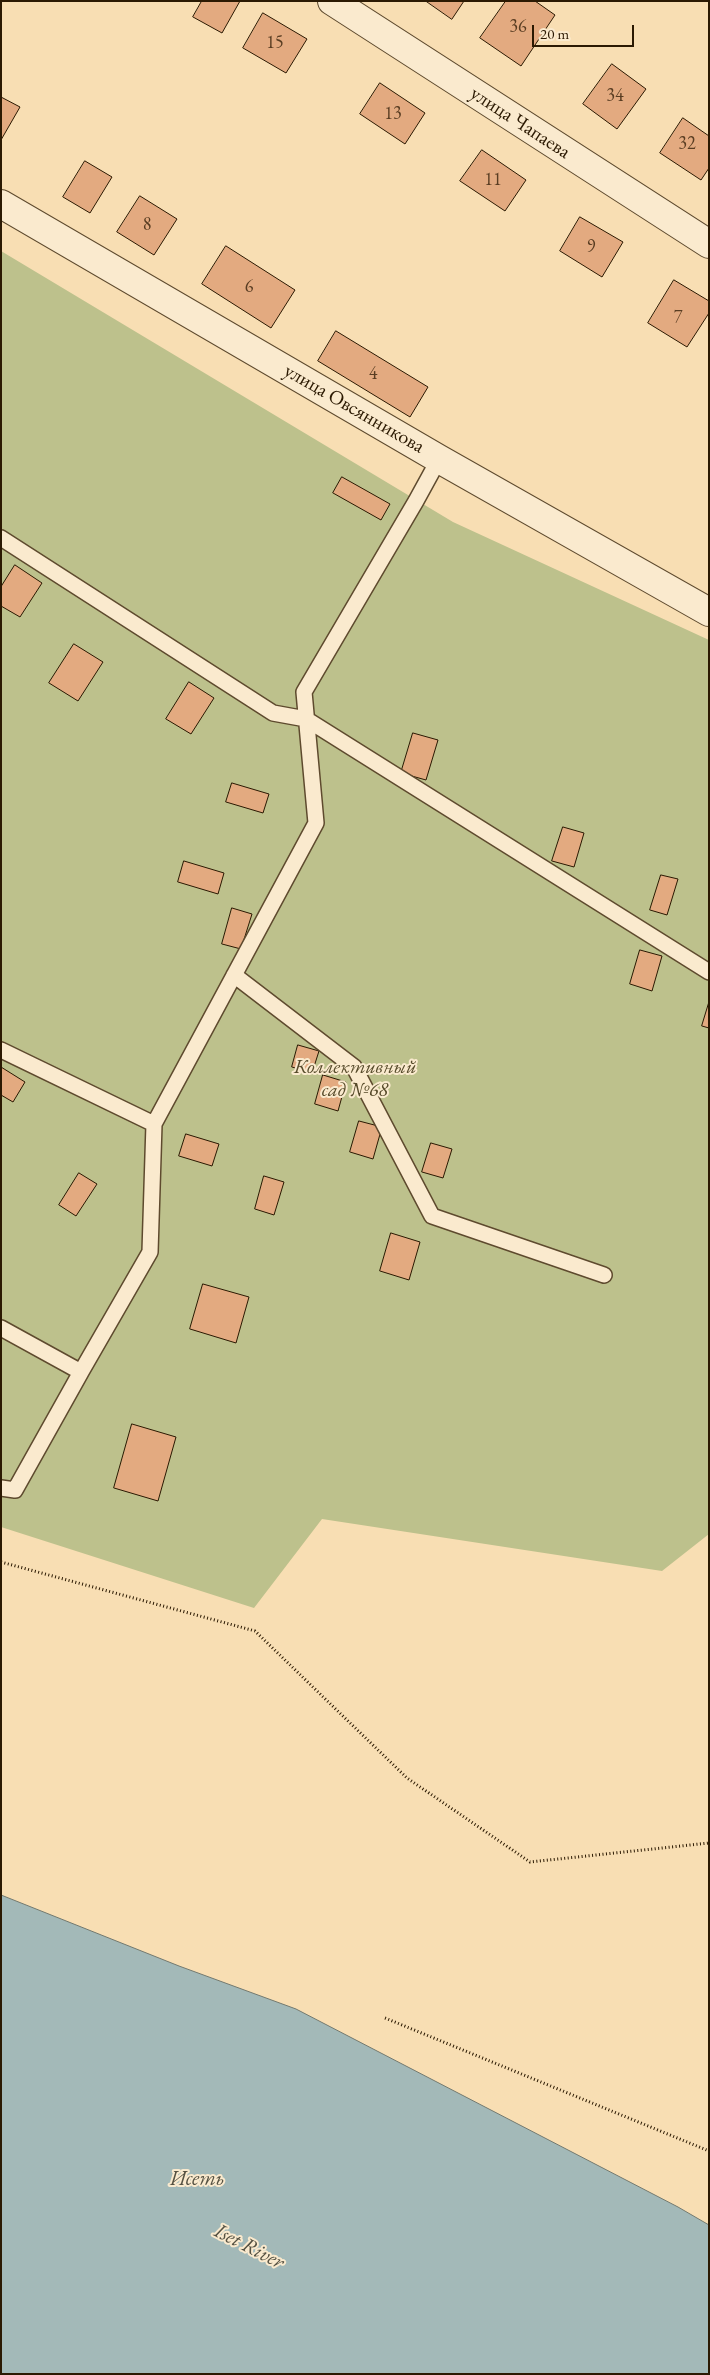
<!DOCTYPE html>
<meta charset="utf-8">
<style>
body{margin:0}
#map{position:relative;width:710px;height:2375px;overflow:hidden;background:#f8deb3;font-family:"EB Garamond",serif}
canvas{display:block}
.frame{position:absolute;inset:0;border:2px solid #2b1902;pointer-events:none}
.scale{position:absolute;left:532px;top:25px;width:102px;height:22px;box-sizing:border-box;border:2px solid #2b1902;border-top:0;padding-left:6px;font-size:15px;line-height:18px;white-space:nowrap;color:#2b1902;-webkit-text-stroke:4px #faeace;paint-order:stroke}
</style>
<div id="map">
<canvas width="710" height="2375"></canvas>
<div class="frame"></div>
<div class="scale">20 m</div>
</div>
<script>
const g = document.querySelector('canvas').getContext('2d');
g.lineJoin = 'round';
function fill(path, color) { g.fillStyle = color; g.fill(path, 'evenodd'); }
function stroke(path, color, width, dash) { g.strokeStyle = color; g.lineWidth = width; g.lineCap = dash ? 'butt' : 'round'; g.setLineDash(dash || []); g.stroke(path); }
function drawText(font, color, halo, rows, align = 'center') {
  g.font = font + ' "EB Garamond",serif'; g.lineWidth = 4; g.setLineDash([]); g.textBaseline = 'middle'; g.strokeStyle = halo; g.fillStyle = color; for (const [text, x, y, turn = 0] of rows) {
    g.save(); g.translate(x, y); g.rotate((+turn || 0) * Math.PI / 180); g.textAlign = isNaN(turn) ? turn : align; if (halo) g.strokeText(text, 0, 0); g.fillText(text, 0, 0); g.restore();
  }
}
const green = new Path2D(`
 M1,251L453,522L709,640V1534L662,1571L322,1519L254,1608L1,1527Z`);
const water = new Path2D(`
 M1,1895L179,1966L296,2009L678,2207L709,2225V2374H1Z`);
const building = new Path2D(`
 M202,1H240L222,33L193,17Z
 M426,1H464L452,19Z
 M506,1H535L555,15L521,66L480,38Z
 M263,13L307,39L286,73L243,48Z
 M612,64L646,89L617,129L583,104Z
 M380,83L425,113L405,144L360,114Z
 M1,97L20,107L1,140Z
 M683,118L709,136V168L701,180L660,153Z
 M482,150L526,180L505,211L460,181Z
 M85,161L112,177L90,213L63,197Z
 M140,196L177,219L154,255L117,232Z
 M580,217L623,242L602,277L560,251Z
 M226,246L295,290L271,328L202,284Z
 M674,280L709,301V313L687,347L648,323Z
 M336,331L428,387L410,417L318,361Z
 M342,477L390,504L381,520L333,493Z
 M15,565L42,583L20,617L1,606V587Z
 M74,644L103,662L78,701L49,683Z
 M189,682L214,698L191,734L166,719Z
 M413,733L438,740L426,780L401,773Z
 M232,783L269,794L263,813L226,802Z
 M563,827L584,833L574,867L552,861Z
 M184,861L224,873L218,894L178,882Z
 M661,875L678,879L667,915L650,910Z
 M232,908L252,914L241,949L222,944Z
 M640,950L662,956L652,991L630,984Z
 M709,1002V1028L702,1026Z
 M298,1045L319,1051L312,1073L292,1067Z
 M1,1067L25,1082L13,1102L1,1095Z
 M323,1075L346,1082L338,1111L315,1104Z
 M359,1121L382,1127L373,1159L350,1152Z
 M186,1134L219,1144L212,1166L179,1156Z
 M431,1143L452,1149L443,1178L422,1172Z
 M79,1173L97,1184L76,1216L59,1205Z
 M264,1176L284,1182L274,1215L255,1209Z
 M391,1233L420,1242L409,1280L380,1271Z
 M203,1284L249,1297L236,1343L190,1329Z
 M132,1424L176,1437L158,1501L114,1488Z`);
const path = new Path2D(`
 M1,1562L255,1631L407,1778L530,1862L709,1843
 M385,2018L709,2151`);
const lane = new Path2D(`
 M1,538L273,713L306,719L709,972
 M234,975L354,1067L432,1216L604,1275
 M1,1050L154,1124
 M1,1328L81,1372L150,1252L154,1124L316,823L304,692L416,501L439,459
 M1,1488L15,1490L81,1372`);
const street = new Path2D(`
 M332,1L709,244
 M1,204L439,459L709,612`);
const numberNames = [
 ["36",518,27],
 ["15",275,43],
 ["34",615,96],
 ["13",393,114],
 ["32",687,144],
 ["11",493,180],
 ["8",147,225],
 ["9",591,247],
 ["6",249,287],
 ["7",678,318],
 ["4",373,374]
];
const streetNames = [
 ["улица Чапаева",520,123,33],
 ["улица Овсянникова",354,409,30]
];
const parkNames = [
 ["Коллективный",355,1068],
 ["сад №68",355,1091]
];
const waterNames = [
 ["Исеть",197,2179],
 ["Iset River",249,2247,27]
];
fill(green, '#bdc18c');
fill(water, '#a3b9b8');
stroke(water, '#73796f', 1);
fill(building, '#e3aa80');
stroke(building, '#2b1902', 1);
stroke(lane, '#5e4a2e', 18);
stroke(street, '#5e4a2e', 30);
stroke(path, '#2b1902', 3, [1, 2.5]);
stroke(lane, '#faeace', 15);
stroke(street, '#faeace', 28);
drawText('18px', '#593d22', null, numberNames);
drawText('20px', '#2b1902', '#faeace', streetNames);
drawText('italic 20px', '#574b2b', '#faeace', parkNames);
drawText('italic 21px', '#555142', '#faeace', waterNames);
</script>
